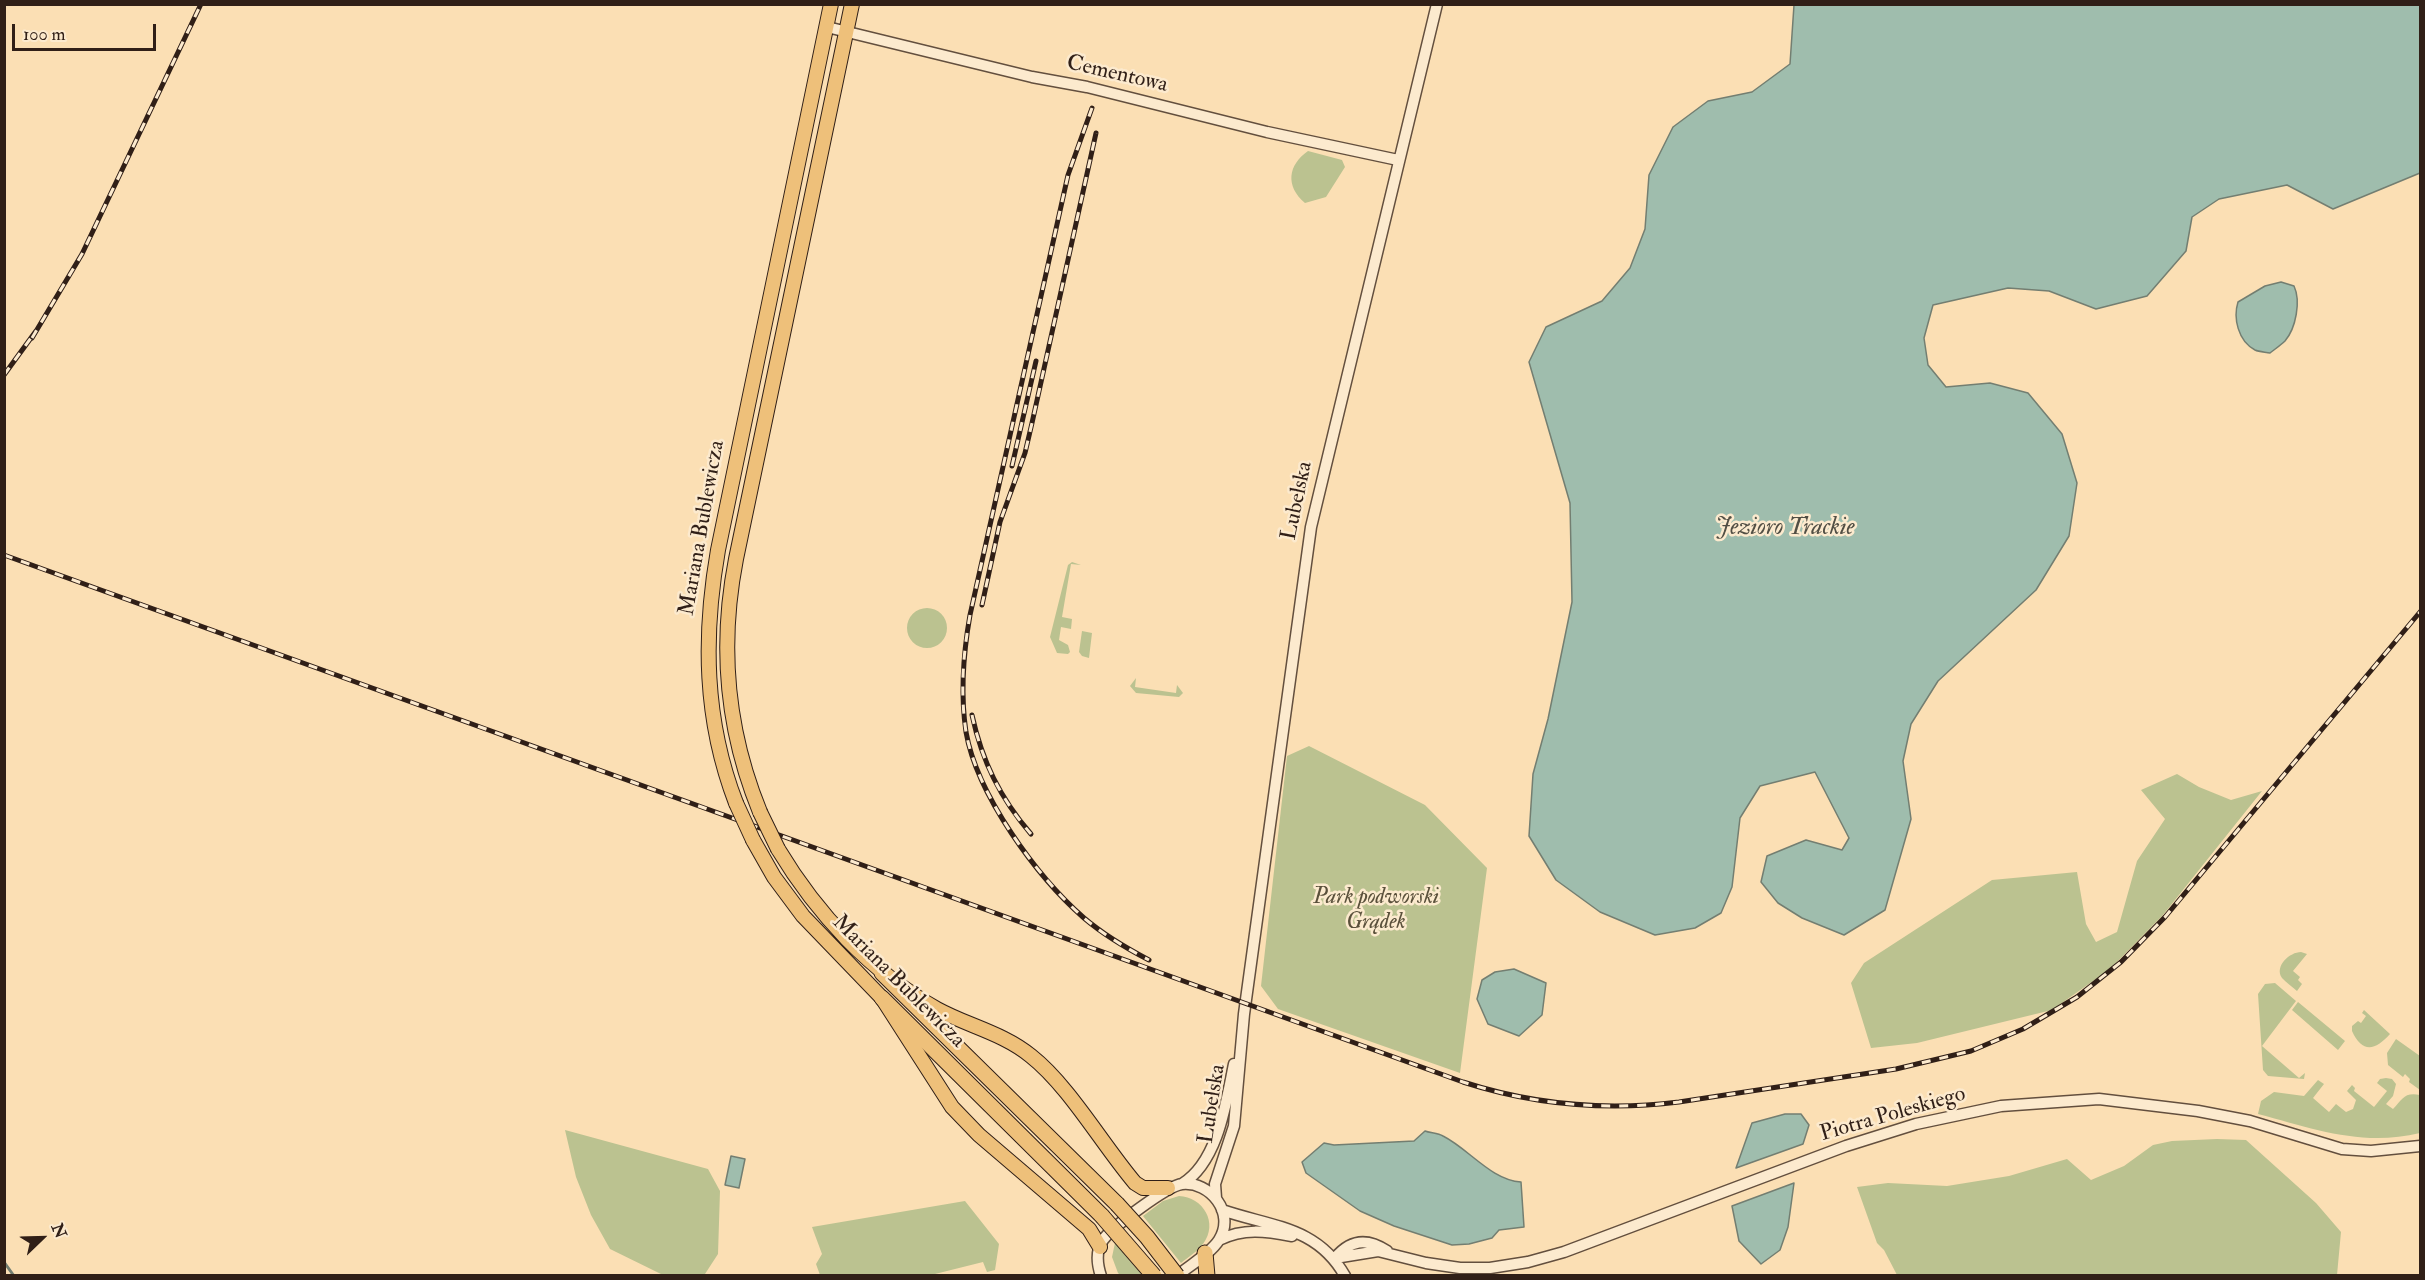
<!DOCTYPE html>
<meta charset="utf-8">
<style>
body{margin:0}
#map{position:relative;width:2425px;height:1280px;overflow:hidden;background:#fbdfb4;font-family:"IM FELL Double Pica",serif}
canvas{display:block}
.frame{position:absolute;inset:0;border:6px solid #301f17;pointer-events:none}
.north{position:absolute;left:12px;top:1208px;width:60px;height:60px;-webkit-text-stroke:4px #fceace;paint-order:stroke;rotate:67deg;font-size:16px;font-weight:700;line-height:24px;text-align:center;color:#301f17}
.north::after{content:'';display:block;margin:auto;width:21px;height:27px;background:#301f17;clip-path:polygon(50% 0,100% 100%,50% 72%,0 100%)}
.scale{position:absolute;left:12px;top:24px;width:144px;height:27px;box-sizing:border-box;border:3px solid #301f17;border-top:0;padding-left:8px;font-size:18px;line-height:21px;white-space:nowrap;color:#301f17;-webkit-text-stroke:4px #fceace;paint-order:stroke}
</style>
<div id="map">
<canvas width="2425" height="1280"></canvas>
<div class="frame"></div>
<div class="north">N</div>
<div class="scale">100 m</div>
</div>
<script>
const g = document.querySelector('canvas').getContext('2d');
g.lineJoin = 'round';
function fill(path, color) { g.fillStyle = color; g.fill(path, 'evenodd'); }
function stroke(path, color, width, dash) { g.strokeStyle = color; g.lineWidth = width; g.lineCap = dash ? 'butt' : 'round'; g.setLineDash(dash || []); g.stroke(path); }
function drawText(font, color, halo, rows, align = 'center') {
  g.font = font + ' "IM FELL Double Pica",serif'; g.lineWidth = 5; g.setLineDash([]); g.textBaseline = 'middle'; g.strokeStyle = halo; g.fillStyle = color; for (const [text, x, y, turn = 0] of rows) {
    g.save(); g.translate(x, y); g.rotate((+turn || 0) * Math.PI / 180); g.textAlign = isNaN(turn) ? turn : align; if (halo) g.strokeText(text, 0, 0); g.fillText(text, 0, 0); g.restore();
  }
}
const green = new Path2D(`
 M1308,151L1342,160L1345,167L1326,197L1305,203C1285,186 1288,165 1308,151Z
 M1072,562L1081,565L1071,564L1062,617L1072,619L1071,629L1061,627L1059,640L1068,645L1070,652L1068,654L1057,653L1050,637L1068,565Z
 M907 628a20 20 0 1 1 40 0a20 20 0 1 1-40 0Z
 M1082,631L1092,633L1089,658L1082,656L1079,652Z
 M1136,678L1135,687L1176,693L1177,685L1183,693L1179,697L1136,693L1130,686Z
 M1309,746L1425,805L1487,868L1460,1073L1278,1009L1261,986L1287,756Z
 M2177,774L2199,787L2231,800L2262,791L2163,915L2110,969L2052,1010L1917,1043L1871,1048L1851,983L1864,963L1992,880L2077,872L2086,924L2096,942L2117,932L2137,861L2165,819L2141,790Z
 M2301,952L2307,954L2293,971L2300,977L2298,980L2302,984L2297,991C2292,987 2286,982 2282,978C2274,966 2290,952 2301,952Z
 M2275,983L2296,1001L2262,1046L2299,1078L2305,1073L2304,1079L2268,1076L2263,1070L2258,994L2265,984Z
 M2298,1002L2345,1041L2338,1050L2292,1010Z
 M2364,1010L2390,1034C2375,1051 2362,1053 2352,1031V1026L2358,1021L2361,1023L2366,1016L2362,1013Z
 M2396,1039L2420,1056V1090L2409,1082L2410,1079L2405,1074L2403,1077L2388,1065L2387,1053Z
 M2386,1078L2392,1079L2396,1084L2393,1096L2386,1104L2393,1109C2403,1099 2404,1092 2420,1095V1133C2363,1147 2314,1129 2258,1114L2261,1101L2274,1092L2304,1096L2318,1080L2324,1084L2313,1098L2329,1112L2336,1104L2346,1112L2353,1109L2356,1100L2347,1091L2352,1085L2355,1088L2354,1091L2374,1107L2387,1091L2377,1083L2380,1079Z
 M565,1130L708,1169L720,1191L718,1254L705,1274L701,1276L663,1275L610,1249L591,1215L576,1177Z
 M2217,1139L2246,1140L2316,1203L2341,1232L2337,1275H1897L1884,1250L1877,1243L1857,1187L1888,1183L1947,1186L2009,1176L2067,1159L2091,1180L2124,1166L2153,1145L2172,1141Z
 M1179,1196C1203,1197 1219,1223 1203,1244C1197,1252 1188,1257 1181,1263L1143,1216L1163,1201Z
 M965,1201L999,1244L995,1270L987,1272L983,1262L931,1275H820L816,1264L822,1254L812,1227Z
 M1115,1243L1142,1275H1120L1118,1273L1112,1257Z`);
const water = new Path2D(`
 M1794,5H2420V173L2333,209L2287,185L2219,199L2192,217L2186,251L2147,296L2096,309L2049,291L2008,288L1933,305L1924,338L1928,365L1946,387L1990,383L2028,393L2062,434L2077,483L2069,536L2036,590L1938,681L1911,724L1903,761L1911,819L1885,910L1844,935L1802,918L1778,903L1761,882L1767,856L1806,840L1842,850L1849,838L1815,772L1760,786L1740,818L1732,887L1721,913L1695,928L1655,935L1600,912L1556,880L1529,836L1533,774L1548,719L1572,602L1570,503L1529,362L1546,327L1602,301L1630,268L1645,229L1649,175L1673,127L1708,101L1752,92L1790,64Z
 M2281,282L2294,286C2301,301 2296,328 2285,341C2281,345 2275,349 2270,353C2266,352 2259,352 2255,350C2238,341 2233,318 2238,302L2265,286Z
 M1514,969L1546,983L1542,1015L1519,1036L1488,1024L1477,999L1482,980L1495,972Z
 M1785,1114H1801L1809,1125L1803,1144L1736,1168L1752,1123Z
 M1425,1131C1430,1133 1438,1133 1443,1136C1469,1149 1491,1180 1521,1182L1524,1227L1499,1230L1492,1238L1469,1244L1452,1245L1394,1226L1360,1211L1306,1173L1302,1162L1324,1143L1334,1145L1414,1141Z
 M731,1156L745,1159L739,1188L725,1185Z
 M1794,1183L1788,1227L1780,1250L1761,1264L1739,1241L1732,1206Z`);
const stream = new Path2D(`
 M4,1262L14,1276`);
const minor = new Path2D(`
 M827,27L1032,77L1087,87L1267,132L1398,160
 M1182,1184C1218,1162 1226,1103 1234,1064
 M1216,1198L1215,1184L1234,1126L1244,1014L1311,527L1437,4
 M1222,1210C1271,1227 1317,1226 1345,1276
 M1219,1240C1244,1228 1265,1231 1292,1236
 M1335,1258L1378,1251L1426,1263L1460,1268H1490L1528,1262L1564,1252L1846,1146L1916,1124L2001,1106L2099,1099L2198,1111L2250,1121L2342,1149L2371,1151L2420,1146
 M1335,1258C1350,1240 1366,1237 1387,1251
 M1101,1276C1097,1264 1096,1250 1103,1240C1112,1227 1167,1186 1182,1184C1210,1181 1236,1213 1219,1240C1210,1254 1190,1265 1177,1276`);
const major = new Path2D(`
 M736,803C704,720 703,636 718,550L831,4
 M760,812C726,729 719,646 736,559L852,4
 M753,840L774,877L803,916L882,998L952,1107L979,1135L1089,1229L1100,1247
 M778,849C817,914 871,972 937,1009C968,1026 1003,1033 1031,1056C1069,1086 1102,1144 1135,1183L1143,1188H1168`);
const highway = new Path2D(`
 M882,973L1117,1204
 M882,998L1102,1216
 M1205,1253L1207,1276`);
const rail = new Path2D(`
 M1092,108L1068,175L970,615C963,655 960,692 966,732C977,795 1037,877 1084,918C1104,935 1126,948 1149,960
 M32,338L82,254L201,4
 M4,375L36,331
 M1012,466L1036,361
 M4,555L1463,1082C1534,1105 1605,1111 1679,1102L1896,1069L1971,1051L2023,1029L2077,997L2121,962L2165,917L2420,612
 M982,605L1000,522L1025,453L1032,423L1096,133
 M972,715C982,761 1000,798 1031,834`);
const majorBridge = new Path2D(`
 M736,803L753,840
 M760,812L778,849`);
const highwayBridge = new Path2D(`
 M1117,1204L1147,1237L1177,1276
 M1102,1216L1154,1276`);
const streetNames = [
 ["Cementowa",1117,75,13],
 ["Lubelska",1298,501,-78],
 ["Mariana Bublewicza",703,528,-80],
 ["Mariana Bublewicza",898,982,45],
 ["Lubelska",1213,1104,-81],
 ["Piotra Poleskiego",1893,1115,-16]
];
const parkNames = [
 ["Park podworski",1376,898],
 ["Grądek",1376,923]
];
const waterNames = [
 ["Jezioro Trackie",1785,529]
];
fill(green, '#bbc290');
fill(water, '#9fbdad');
stroke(water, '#737e71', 1.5);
stroke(stream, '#737e71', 3);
stroke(minor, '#634f3e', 13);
stroke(major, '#301f17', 16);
stroke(highway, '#301f17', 17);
stroke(minor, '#fceace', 10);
stroke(major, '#eec07a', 14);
stroke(highway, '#eec07a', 15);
stroke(rail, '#301f17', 5);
stroke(rail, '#fceace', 3, [9]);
stroke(majorBridge, '#301f17', 16, []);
stroke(highwayBridge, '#301f17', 17, []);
stroke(majorBridge, '#eec07a', 14);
stroke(highwayBridge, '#eec07a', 15);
drawText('22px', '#301f17', '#fceace', streetNames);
drawText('italic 22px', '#5a503b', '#fceace', parkNames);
drawText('italic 24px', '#514e44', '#fceace', waterNames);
</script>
